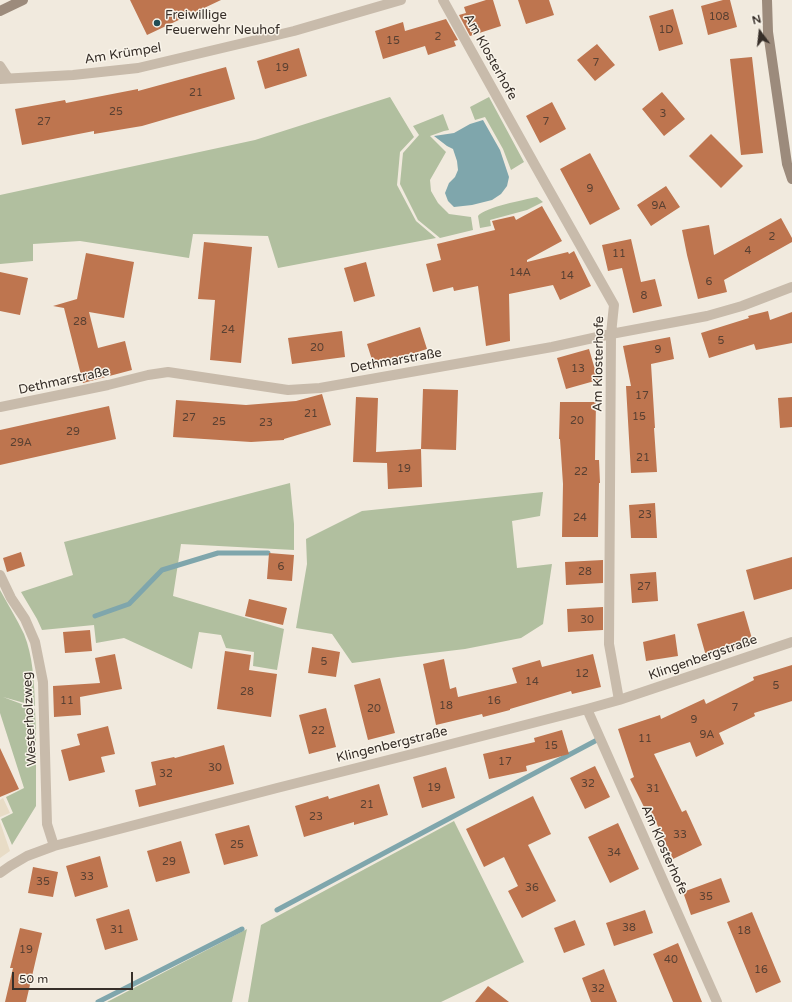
<!DOCTYPE html>
<meta charset="utf-8">
<style>
body{margin:0}
#map{position:relative;width:792px;height:1002px;overflow:hidden;background:#f1eade;font-family:"Varela Round",sans-serif}
canvas{display:block}
.north{position:absolute;left:740px;top:12px;width:40px;height:40px;-webkit-text-stroke:3px #f9f4ea;paint-order:stroke;rotate:345deg;font-size:11px;font-weight:700;line-height:16px;text-align:center;color:#372f29}
.north::after{content:'';display:block;margin:auto;width:14px;height:18px;background:#372f29;clip-path:polygon(50% 0,100% 100%,50% 72%,0 100%)}
.scale{position:absolute;left:12px;top:972px;width:121px;height:18px;box-sizing:border-box;border:2px solid #372f29;border-top:0;padding-left:5px;font-size:12px;line-height:14px;white-space:nowrap;color:#372f29;-webkit-text-stroke:3px #f9f4ea;paint-order:stroke}
</style>
<div id="map">
<canvas width="792" height="1002"></canvas>
<div class="north">N</div>
<div class="scale">50 m</div>
</div>
<script>
const g = document.querySelector('canvas').getContext('2d');
g.lineJoin = 'round';
function fill(path, color) { g.fillStyle = color; g.fill(path, 'evenodd'); }
function stroke(path, color, width, dash) { g.strokeStyle = color; g.lineWidth = width; g.lineCap = dash ? 'butt' : 'round'; g.setLineDash(dash || []); g.stroke(path); }
function drawText(font, color, halo, rows, align = 'center') {
  g.font = font + ' "Varela Round",sans-serif'; g.lineWidth = 3; g.setLineDash([]); g.textBaseline = 'middle'; g.strokeStyle = halo; g.fillStyle = color; for (const [text, x, y, turn = 0] of rows) {
    g.save(); g.translate(x, y); g.rotate((+turn || 0) * Math.PI / 180); g.textAlign = isNaN(turn) ? turn : align; if (halo) g.strokeText(text, 0, 0); g.fillText(text, 0, 0); g.restore();
  }
}
const green = new Path2D(`
 M390,97L414,137L400,152L397,185L416,221L436,238L278,268L268,236L193,234L189,258L80,241L33,244V261L0,264V195L255,140Z
 M489,97L524,162L511,170L503,149L485,117L475,120L470,107Z
 M443,114L449,130L444,131L430,136L446,152L430,180L431,191L438,203L449,214L471,217L473,230L440,238L418,220L400,184L403,153L419,135L413,126Z
 M537,197L543,202L527,210L490,220L491,226L480,228L478,216C485,207 524,200 537,197Z
 M290,483L294,524V550L181,544L173,596L284,629L277,670L253,666L254,652L226,648L221,635L199,632L192,669L124,638L96,643L94,625L42,630L37,619L21,592L73,575L64,542Z
 M543,492L540,516L512,521L517,568L552,564L543,624L521,638L465,649L398,657L352,663L332,634L296,628L307,564L306,539L362,511Z
 M0,590C8,605 17,619 24,634C33,656 34,682 35,706L3,697L35,709L36,735V806L12,845L1,819L13,813L6,797L24,788L0,713Z
 M454,821L524,962L441,1002H248L261,925Z
 M247,929L232,1002H107Z`);
const plaza = new Path2D(`
 M3,798L10,813L0,817V800Z
 M0,822L10,851L0,858Z`);
const water = new Path2D(`
 M483,120L500,150L509,177L507,186L501,194L492,200L472,205L454,207L448,201L445,193L449,183L455,177L458,170L457,161L453,149L447,146L434,136L454,133L470,124Z`);
const stream = new Path2D(`
 M95,616L129,604L162,570L218,553H268
 M277,910L597,740
 M98,1002L242,929`);
const building = new Path2D(`
 M130,0H221L147,35Z
 M486,0H493L501,26L470,36L459,15L466,13L464,7Z
 M518,0H549L554,15L526,24Z
 M723,0H730L737,27L708,35L701,6Z
 M673,9L683,44L659,51L649,16Z
 M446,19L458,40L454,41L456,46L428,55L425,46L383,59L375,31L403,22L405,31Z
 M597,44L615,65L595,81L577,60Z
 M299,48L307,76L265,89L257,61Z
 M752,57L763,153L741,155L730,59Z
 M226,67L235,99L142,126L94,134V131L22,145L15,109L65,100L66,103L138,89V91Z
 M662,92L685,119L664,136L642,109Z
 M552,102L566,129L540,143L526,116Z
 M711,134L743,166L721,188L689,156Z
 M590,153L620,209L590,225L560,169Z
 M666,186L680,207L651,226L637,205Z
 M542,206L562,241L527,260V262L568,252L569,254L574,251L591,286L560,300L553,285L509,294L510,341L486,346L478,286L454,291L453,287L433,292L426,264L441,260L437,244L495,230L492,221L514,216L516,220Z
 M781,218L792,238V242L724,280L727,292L698,299L687,255L682,230L709,225L714,255Z
 M631,239L641,282L655,279L662,306L633,313L622,268L608,271L602,245Z
 M204,242L252,247L241,363L210,360L215,300L198,299Z
 M86,253L134,262L124,318L89,312L98,348L125,341L132,370L83,383L64,308L53,306L77,299Z
 M366,262L375,296L354,302L344,268Z
 M0,272L28,278L20,315L0,311Z
 M768,311L770,320L792,312V343L756,350L754,344L709,358L701,333L749,318L748,316Z
 M420,327L427,349L374,366L367,344Z
 M342,331L345,357L292,364L288,338Z
 M670,337L674,359L651,364L655,428H654L657,472L631,473L626,386H631L623,346Z
 M589,349L598,380L566,389L557,358Z
 M423,389L458,390L456,450L421,449Z
 M322,394L331,425L284,439V440L251,442L173,437L176,400L246,405L296,401Z
 M356,397L378,398L376,452L421,449L422,487L388,489L387,463L353,462Z
 M792,397V427L780,428L778,398Z
 M560,402H596L595,460H599L600,483H599L598,537H562L563,484L560,439H559Z
 M109,406L116,439L0,465V430Z
 M655,503L657,538H631L629,505Z
 M21,552L25,566L7,572L3,558Z
 M269,553L294,555L292,581L267,579Z
 M792,557V589L754,600L746,570Z
 M603,560V583L566,585L565,562Z
 M656,572L658,601L632,603L630,574Z
 M249,599L287,608L283,625L245,616Z
 M603,607V630L568,632L567,609Z
 M744,611L753,642L706,656L697,624Z
 M90,630L92,651L65,653L63,632Z
 M675,634L678,656L646,661L643,642Z
 M312,647L340,652L336,677L308,673Z
 M225,651L251,655L249,670L277,674L271,717L217,709Z
 M115,654L122,689L80,697L81,715L54,717L53,686L100,683L95,658Z
 M593,654L601,687L572,694L571,691L510,709V710L483,717L482,714L436,725L423,664L444,659L450,689L456,687L458,697L517,683L512,668L540,660L542,667Z
 M792,665V701L754,713L755,716L719,733L724,744L696,757L690,742L654,754L682,812L686,810L702,845L673,859L651,811L647,813L630,779L634,777L618,729L660,715L661,719L704,699L706,704L754,680L753,677Z
 M380,678L395,733L368,740L354,685Z
 M326,708L336,747L309,754L299,715Z
 M108,726L115,754L101,757L105,772L69,781L61,750L80,745L77,734Z
 M562,730L569,754L526,766L527,771L489,779L483,754L535,742L534,738Z
 M224,745L234,784L139,807L135,790L156,785L151,762L174,757L175,758Z
 M0,748L19,789L0,797Z
 M595,766L610,797L585,809L570,778Z
 M446,767L455,798L422,808L413,777Z
 M379,784L388,815L354,825V822L304,837L295,806L328,796L329,799Z
 M533,796L551,834L528,845L556,901L522,918L508,891L518,886L504,857L484,867L466,829Z
 M618,823L639,869L610,883L588,837Z
 M249,825L258,856L224,865L215,834Z
 M181,841L190,873L156,882L147,851Z
 M100,856L108,887L75,897L66,866Z
 M33,867L58,872L53,897L28,893Z
 M721,878L730,902L691,915L683,892Z
 M129,909L138,940L105,950L96,919Z
 M645,910L653,933L614,946L606,923Z
 M752,912L781,982L756,993L727,922Z
 M575,920L585,945L564,953L554,928Z
 M20,928L42,933L26,1002H5L13,968H10Z
 M678,943L702,1002H673L653,954Z
 M604,969L611,987L617,1002H591L582,978Z
 M488,986L509,1002H475Z`);
const street = new Path2D(`
 M443,0L536,167L614,305L611,334L609,644L619,700
 M0,66L8,78
 M0,79L73,75L138,68L294,31L401,0
 M0,407L108,385L148,375L168,372L288,390L320,388L552,347L611,334L707,316L742,306L792,287
 M0,575L11,598L25,619L35,642L43,682L47,824L54,846
 M587,709L717,1002
 M0,873L10,866L27,856L54,846L277,788L424,751L587,709L619,700L792,642`);
const secondary = new Path2D(`
 M767,0L768,32L787,164L792,179
 M0,11L23,0`);
const markers = [
 [157,23,4,"#214d55"]
];
const numberNames = [
 ["108",719,17],
 ["1D",666,30],
 ["2",438,37],
 ["15",393,41],
 ["7",596,63],
 ["19",282,68],
 ["21",196,93],
 ["25",116,112],
 ["3",663,114],
 ["27",44,122],
 ["7",546,122],
 ["9",590,189],
 ["9A",659,206],
 ["2",772,237],
 ["4",748,251],
 ["11",619,254],
 ["14A",520,273],
 ["14",567,276],
 ["6",709,282],
 ["8",644,296],
 ["28",80,322],
 ["24",228,330],
 ["5",721,341],
 ["20",317,348],
 ["9",658,350],
 ["13",578,369],
 ["17",642,396],
 ["21",311,414],
 ["15",639,417],
 ["27",189,418],
 ["20",577,421],
 ["25",219,422],
 ["23",266,423],
 ["29",73,432],
 ["29A",21,443],
 ["21",643,458],
 ["19",404,469],
 ["22",581,472],
 ["23",645,515],
 ["24",580,518],
 ["6",281,567],
 ["28",585,572],
 ["27",644,587],
 ["30",587,620],
 ["5",324,662],
 ["12",582,674],
 ["14",532,682],
 ["5",776,686],
 ["28",247,692],
 ["11",67,701],
 ["16",494,701],
 ["18",446,706],
 ["7",735,708],
 ["20",374,709],
 ["9",694,720],
 ["22",318,731],
 ["9A",707,735],
 ["11",645,739],
 ["15",551,746],
 ["17",505,762],
 ["30",215,768],
 ["32",166,774],
 ["32",588,784],
 ["19",434,788],
 ["31",653,789],
 ["21",367,805],
 ["23",316,817],
 ["33",680,835],
 ["25",237,845],
 ["34",614,853],
 ["29",169,862],
 ["33",87,877],
 ["35",43,882],
 ["36",532,888],
 ["35",706,897],
 ["38",629,928],
 ["31",117,930],
 ["18",744,931],
 ["19",26,950],
 ["40",671,960],
 ["16",761,970],
 ["32",598,989]
];
const poiNames = [
 ["Freiwillige",165,16],
 ["Feuerwehr Neuhof",165,31]
];
const streetNames = [
 ["Am Krümpel",123,54,-9],
 ["Am Klosterhofe",490,57,61],
 ["Dethmarstraße",396,361,-10],
 ["Am Klosterhofe",599,364,-89],
 ["Dethmarstraße",64,381,-12],
 ["Klingenbergstraße",703,658,-19],
 ["Westerholzweg",30,719,-93],
 ["Klingenbergstraße",392,745,-14],
 ["Am Klosterhofe",664,850,66]
];
fill(green, '#b1bf9f');
fill(plaza, '#e8dcc6');
fill(water, '#7fa6ac');
stroke(stream, '#7fa6ac', 5);
fill(building, '#be754f');
stroke(street, '#c8bbab', 10);
stroke(secondary, '#9c8b7c', 10);
for (const [x, y, r, color] of markers) { const dot = new Path2D(); dot.arc(x, y, r, 0, 2 * Math.PI); g.fillStyle = color; g.fill(dot); stroke(dot, '#f9f4ea', 1.5); }
drawText('11px', '#594032', null, numberNames);
drawText('13px', '#372f29', '#f9f4ea', poiNames, 'left');
drawText('13px', '#372f29', '#f9f4ea', streetNames);
</script>
